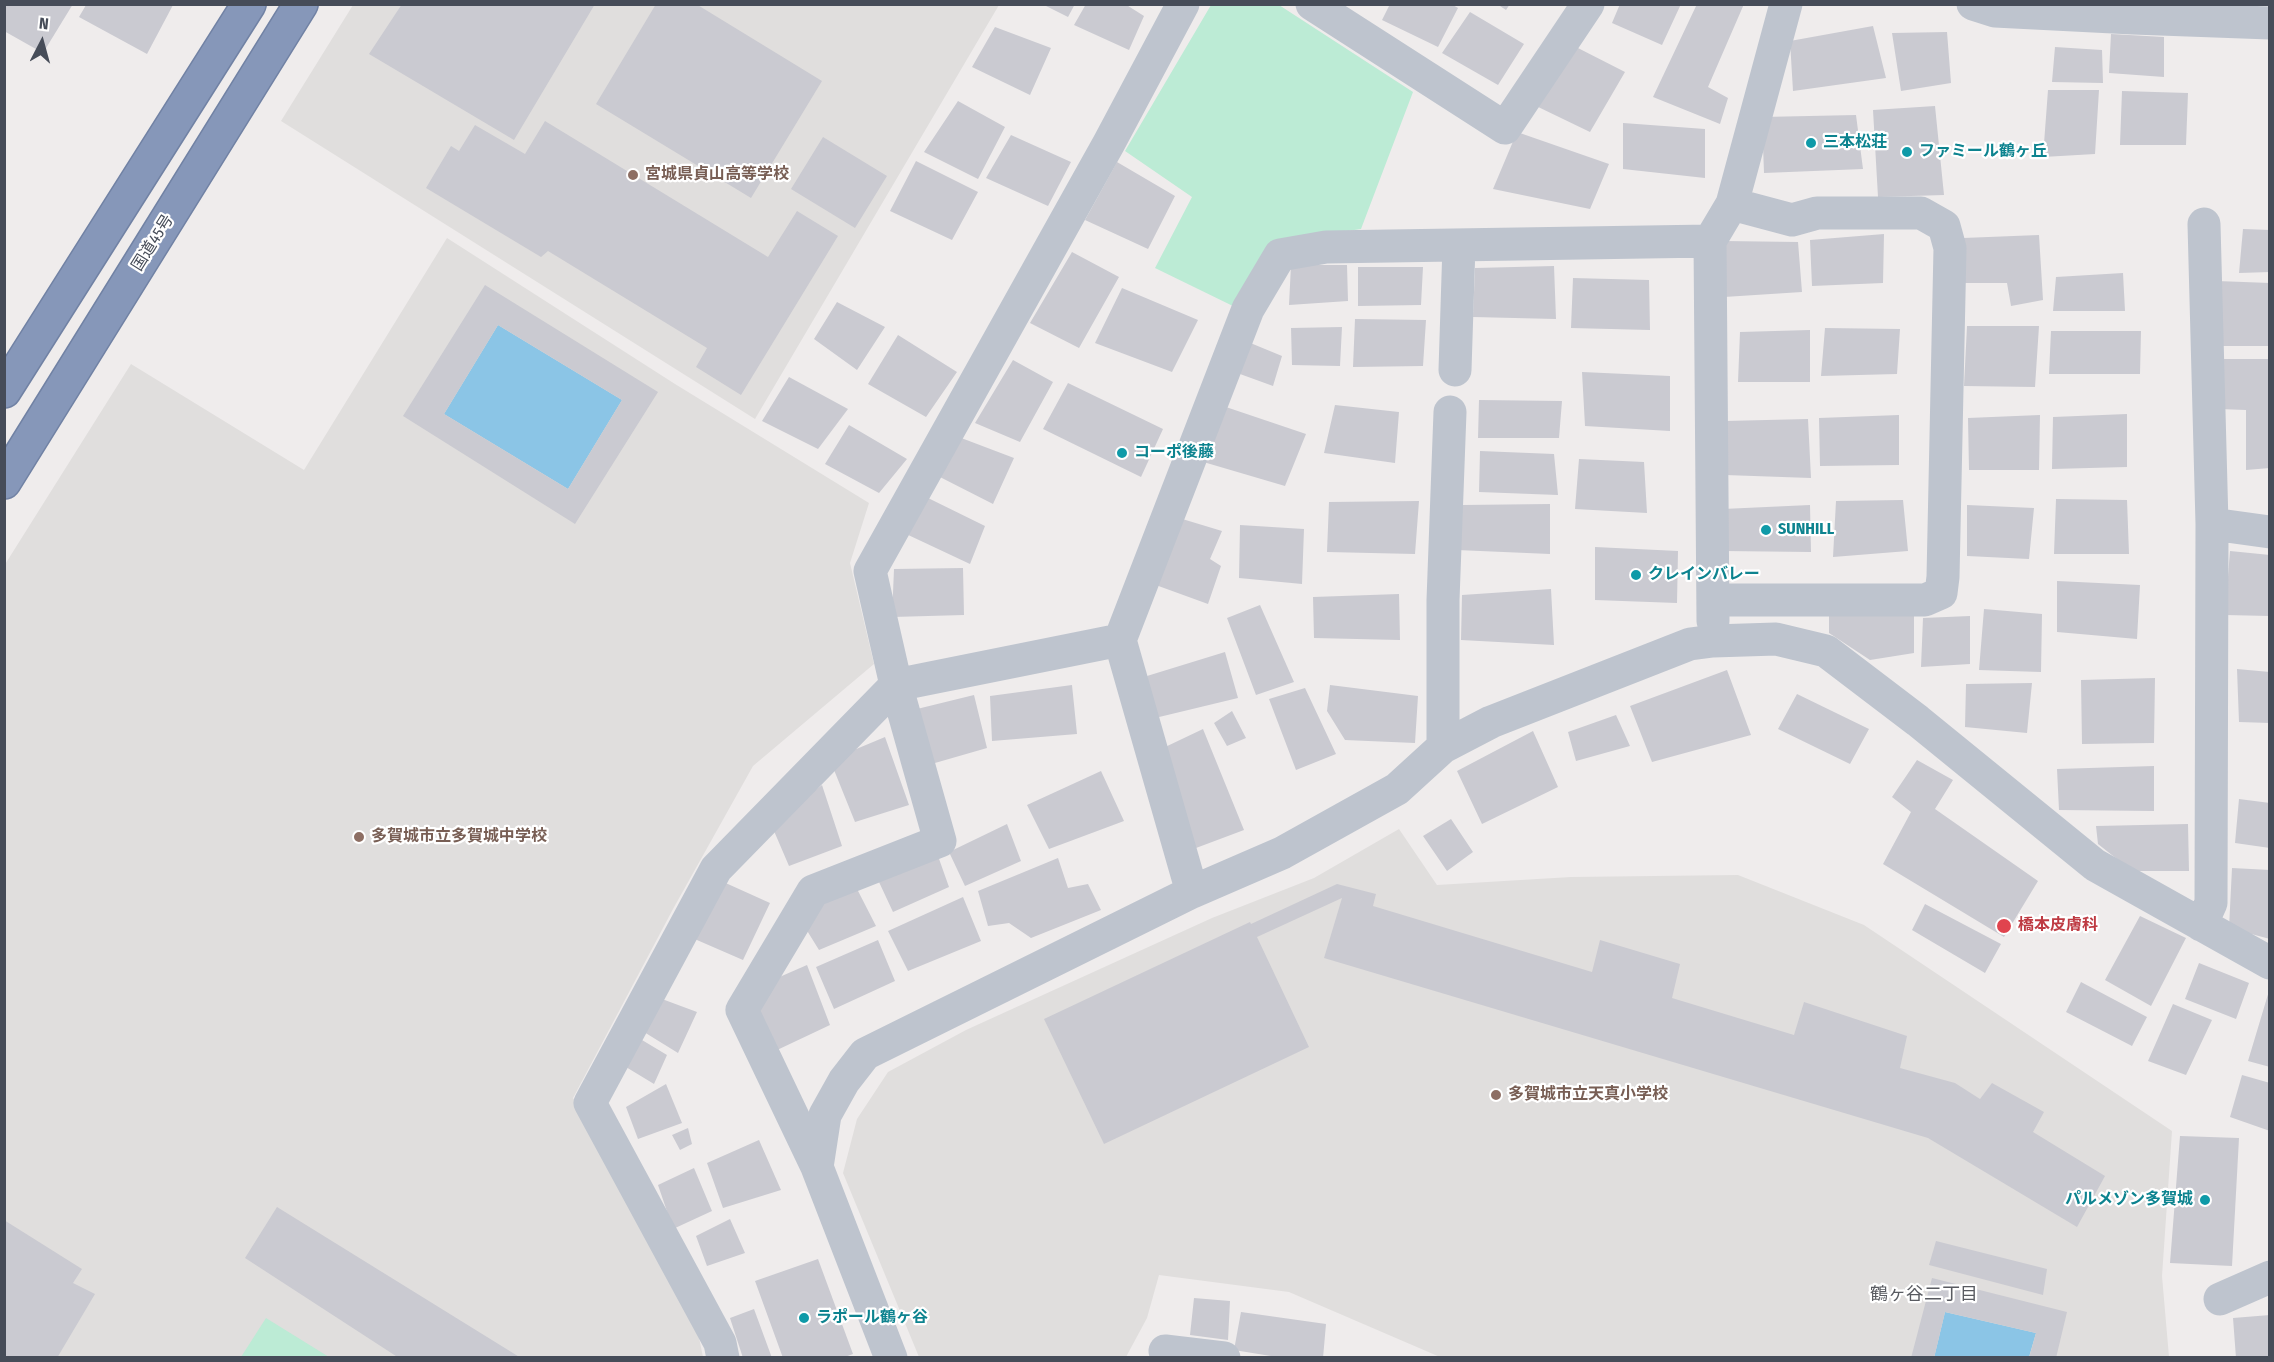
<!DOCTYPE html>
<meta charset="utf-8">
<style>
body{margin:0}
#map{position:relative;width:2274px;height:1362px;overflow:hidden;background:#efecec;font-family:"Fira Sans Condensed",sans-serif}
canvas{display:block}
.frame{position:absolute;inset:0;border:6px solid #464c58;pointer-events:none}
.north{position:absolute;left:12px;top:12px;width:60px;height:60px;-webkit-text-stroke:4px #fff;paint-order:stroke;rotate:6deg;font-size:16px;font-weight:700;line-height:24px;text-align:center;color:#464c58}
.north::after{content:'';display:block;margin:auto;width:21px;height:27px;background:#464c58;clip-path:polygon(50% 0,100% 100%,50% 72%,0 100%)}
</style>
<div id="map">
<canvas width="2274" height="1362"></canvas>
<div class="frame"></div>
<div class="north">N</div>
</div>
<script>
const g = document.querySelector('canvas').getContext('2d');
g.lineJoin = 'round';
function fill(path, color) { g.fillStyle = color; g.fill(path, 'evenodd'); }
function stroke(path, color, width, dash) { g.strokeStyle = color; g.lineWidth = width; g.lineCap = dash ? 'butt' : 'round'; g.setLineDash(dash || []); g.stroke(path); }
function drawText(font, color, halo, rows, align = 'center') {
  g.font = font + ' "Fira Sans Condensed","Noto Sans JP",sans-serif'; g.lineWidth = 4.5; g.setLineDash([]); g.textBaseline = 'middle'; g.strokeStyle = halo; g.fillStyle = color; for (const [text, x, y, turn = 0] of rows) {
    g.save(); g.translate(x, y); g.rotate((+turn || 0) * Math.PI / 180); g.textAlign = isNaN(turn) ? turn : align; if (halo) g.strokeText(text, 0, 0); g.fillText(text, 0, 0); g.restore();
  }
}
const education = new Path2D(`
 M353,5H999L755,419L281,121Z
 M447,238L675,384L869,503L850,563L874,664L753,766L673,909L573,1098L697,1328L703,1357H5L4,566L131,364L304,470Z
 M1399,829L1437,885L1571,877L1738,875L1864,925L2172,1131L2162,1276L2169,1357H1440L1289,1292L1159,1275L1147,1318L1126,1357H919L843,1173L857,1119L888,1072L966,1030L1212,918L1314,878Z`);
const green = new Path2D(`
 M1211,5H1279L1413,92L1361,229L1328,234L1237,308L1155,268L1192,197L1125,151Z
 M266,1318L329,1357H241Z`);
const water = new Path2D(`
 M498,325L622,400L568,489L444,414Z
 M1945,1312L2036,1333L2029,1357L1934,1358Z`);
const building = new Path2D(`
 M4,4H73L43,53L4,31Z
 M402,4H595L514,140L369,54Z
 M656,4H696L822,81L751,198L596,104Z
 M1042,4H1075L1068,17Z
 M1086,4H1125L1144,16L1129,50L1074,25Z
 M1390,4H1451L1458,8L1438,47L1382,20Z
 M1497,4H1510L1506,10Z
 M1620,4H1681L1662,45L1612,23Z
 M1697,4H1744L1708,87L1728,98L1720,124L1653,97Z
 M86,5H173L147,54L79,17Z
 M1470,12L1524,44L1498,85L1442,53Z
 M1873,26L1886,78L1793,91L1790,41Z
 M995,27L1051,48L1030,95L972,67Z
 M1947,32L1951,83L1901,91L1892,33Z
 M2111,34L2164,37V77L2109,73Z
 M1574,46L1625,72L1590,132L1532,104Z
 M2055,47L2102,50L2103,83L2052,82Z
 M2048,90H2099L2095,154L2043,157Z
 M2122,91L2188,93L2186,145H2120Z
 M958,101L1005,127L978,179L924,152Z
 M1935,106L1944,195L1878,197L1873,110Z
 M1856,115L1863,169L1764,173L1762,117Z
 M545,121L768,257L797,211L838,236L741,395L696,367L707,348L548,251L541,257L426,188L451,146L459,151L475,125L525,154Z
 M1623,123L1705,129V178L1623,169Z
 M1517,132L1609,164L1590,209L1493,189Z
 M1011,135L1071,162L1048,206L986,178Z
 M823,137L887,176L855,228L791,189Z
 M916,161L978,192L952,240L890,211Z
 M1117,162L1175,196L1148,249L1085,220Z
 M2243,229L2270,230V272L2239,273Z
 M1884,234L1883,283L1812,286L1810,240Z
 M2039,235L2043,300L2011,306L2007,283H1962L1963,238Z
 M1724,241L1798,242L1802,292L1724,297Z
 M1072,252L1119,277L1079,348L1030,323Z
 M1291,265H1347L1348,301L1289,305Z
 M1554,266L1556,319L1473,317L1475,268Z
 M1358,267H1423L1421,305L1358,306Z
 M2123,273L2125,311H2053L2056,277Z
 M1573,278L1649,280L1650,330L1571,328Z
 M2217,281L2270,283V346H2219Z
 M485,285L658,392L575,524L403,416ZM498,325L622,400L568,489L444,414Z
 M1122,288L1198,320L1172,372L1095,343Z
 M837,302L885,327L857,370L814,339Z
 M1355,319L1426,320L1423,366L1353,367Z
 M1967,326H2039L2035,387L1964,386Z
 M1342,327L1340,366L1292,365L1291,328Z
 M1825,328L1900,329L1897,374L1821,376Z
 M1810,330V382H1738L1740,332Z
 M2051,331H2141L2140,374H2049Z
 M898,335L957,372L926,417L868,384Z
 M1248,342L1282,356L1273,386L1240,374Z
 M2218,359H2270V468L2246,470V410L2219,409Z
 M1013,360L1053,382L1020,442L975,423Z
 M1582,372L1670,376V431L1585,426Z
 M789,377L848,409L818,449L762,421Z
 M1068,383L1163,429L1141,477L1043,429Z
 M1479,400L1562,401L1559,438H1478Z
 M1220,405L1306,434L1285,486L1200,461Z
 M1335,405L1399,412L1395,463L1324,453Z
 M2127,414V467L2052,469L2053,417Z
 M1899,415V465L1820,466L1819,418Z
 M2040,415L2039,470H1969L1968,418Z
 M1808,419L1811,478L1725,475V421Z
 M849,425L907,459L879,493L825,464Z
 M956,436L1014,458L993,504L936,475Z
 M1480,451L1554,454L1558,495L1479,492Z
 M1579,459L1644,462L1647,513L1575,509Z
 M926,497L985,526L970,564L904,533Z
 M2056,499L2127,500L2129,554H2054Z
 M1903,500L1908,551L1833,557L1836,501Z
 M1419,501L1415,554L1327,552L1329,502Z
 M1550,504V554L1457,550L1462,505Z
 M1810,505L1811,552L1723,551V509Z
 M1967,505L2034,508L2029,559L1967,556Z
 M1179,518L1222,531L1210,559L1221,566L1208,604L1153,584Z
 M1240,525L1304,529L1302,584L1239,578Z
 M1595,547L1678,551L1677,603L1595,600Z
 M2230,551L2270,555V616L2225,615Z
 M963,568L964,615L892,617L894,569Z
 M2057,581L2140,585L2137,639L2057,632Z
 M1551,589L1554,645L1461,640L1462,595Z
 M1399,594L1400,640L1314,638L1313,597Z
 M1260,605L1294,682L1256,695L1227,618Z
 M1984,609L2042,614L2041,672L1979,670Z
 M1914,615V653L1870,660L1829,633V616Z
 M1970,616V664L1921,667L1923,618Z
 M1225,652L1238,698L1155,718L1147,676Z
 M2237,669L2270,672V723L2239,722Z
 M1727,670L1751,735L1652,762L1630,706Z
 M2155,678L2154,743L2082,744L2081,680Z
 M2032,683L2027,733L1965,727L1966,684Z
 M1072,685L1077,734L992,741L990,696Z
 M1330,685L1418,696L1415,743L1345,740L1327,711Z
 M1305,688L1336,754L1296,770L1269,699Z
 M1797,694L1869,729L1850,764L1778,729Z
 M974,695L987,748L928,765L917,709Z
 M1232,711L1246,738L1227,746L1214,723Z
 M1616,715L1630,746L1576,761L1568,732Z
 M1203,729L1244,830L1196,848L1161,749Z
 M1533,731L1558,787L1482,824L1457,771Z
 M885,737L909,805L855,822L830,760Z
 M1917,760L1953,780L1935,809L2038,881L2004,937L1883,864L1911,812L1892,797Z
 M2154,766V811L2059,810L2057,769Z
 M1101,771L1124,821L1049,849L1027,805Z
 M822,785L842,846L789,866L771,824Z
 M2239,799L2270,803V848L2235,843Z
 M1451,819L1473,852L1447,871L1423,836Z
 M1007,824L1021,861L965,886L949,852Z
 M2188,824L2189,871H2132L2098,844L2096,826Z
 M938,856L949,887L893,912L879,882Z
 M1058,858L1068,888L1088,884L1101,910L1031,938L1009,923L988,926L978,891Z
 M2232,868L2270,870V939L2229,928Z
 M719,880L770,903L743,960L690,937Z
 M1337,884L1376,894L1373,906L1592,972L1600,940L1680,964L1672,998L1794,1035L1804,1002L1907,1036L1900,1068L1955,1083L1980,1099L1992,1083L2044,1112L2033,1132L2105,1176L2077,1227L1928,1138L1324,958L1342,898L1257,937L1309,1047L1104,1144L1044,1019L1250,922L1251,924Z
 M856,887L876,926L819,950L806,929L814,901Z
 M963,897L981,941L908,971L888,931Z
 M1925,904L2001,944L1985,973L1912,930Z
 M2140,916L2186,938L2151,1006L2105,980Z
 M878,940L895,981L834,1009L816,967Z
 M2199,963L2249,983L2236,1019L2185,999Z
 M807,965L830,1025L775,1051L758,1017L768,982Z
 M2081,982L2147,1017L2132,1046L2066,1012Z
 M2269,991H2270V1067L2248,1061Z
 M662,999L697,1012L678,1053L644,1032Z
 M2173,1004L2212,1020L2186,1075L2148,1061Z
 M637,1037L667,1055L654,1084L621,1064Z
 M2242,1075L2270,1083V1131L2230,1117Z
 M666,1084L682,1123L638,1139L626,1107Z
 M688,1128L692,1144L680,1150L672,1135Z
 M2180,1136L2239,1138L2232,1266L2170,1263Z
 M759,1140L781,1190L723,1208L707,1163Z
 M694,1168L712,1211L673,1229L658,1185Z
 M277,1207L521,1358H399L245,1258Z
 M730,1219L745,1253L707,1266L696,1236Z
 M4,1220L82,1269L73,1283L95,1294L57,1358H4Z
 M1936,1241L2047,1269L2043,1295L1929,1265Z
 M818,1259L853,1354L842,1358H783L755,1281Z
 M1932,1278L2067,1312L2056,1358H2029L2036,1333L1945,1312L1934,1358H1911Z
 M1194,1298L1230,1301L1228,1340L1190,1335Z
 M754,1309L772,1358H743L730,1318Z
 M1241,1312L1326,1324L1323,1358H1283L1234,1350Z
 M2270,1315V1358H2236L2233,1318Z`);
const street = new Path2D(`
 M1312,4L1505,128L1588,4
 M1973,4L1995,11L2133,18
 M2134,4L2133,18L2270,23
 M2204,224L2212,524
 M1455,370L1459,245
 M1713,600H1925L1941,593L1943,577L1950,248L1944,226L1921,213H1817L1792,220L1732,204
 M1713,621L1710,241L1732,204L1786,4
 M1443,747V600L1450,412
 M1192,892L1120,640L1248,309L1280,255L1326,247L1710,241
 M2201,925L2211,903L2212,524L2270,532
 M817,1167L742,1010L813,891L940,841L896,685L870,571L1109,143L1183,4
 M2220,1299L2270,1277
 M1165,1351L1224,1358
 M723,1358L720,1343L590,1103L716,869L896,685L1120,640
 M891,1358L817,1167L825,1115L844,1081L865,1054L1192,892L1282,853L1397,789L1443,747L1491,722L1690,644L1713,641L1776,639L1826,651L1918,721L2095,865L2270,963`);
const highway = new Path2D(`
 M4,391L249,4
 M4,482L301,4`);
const markers = [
 [1811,143,6,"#0f9aa8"],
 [1907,152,6,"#0f9aa8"],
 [633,175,6,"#8d6e63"],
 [1122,453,6,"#0f9aa8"],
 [1766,530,6,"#0f9aa8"],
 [1636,575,6,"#0f9aa8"],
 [359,837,6,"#8d6e63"],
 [2004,926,8,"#e0444e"],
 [1496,1095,6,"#8d6e63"],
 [2205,1200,6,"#0f9aa8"],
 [804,1318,6,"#0f9aa8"]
];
const cultureNames = [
 ["三本松荘",1823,143],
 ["ファミール鶴ヶ丘",1919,152],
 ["コーポ後藤",1134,453],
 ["SUNHILL",1778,530],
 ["クレインバレー",1648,575],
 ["パルメゾン多賀城",2193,1200,"right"],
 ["ラポール鶴ヶ谷",816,1318]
];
const educationNames = [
 ["宮城県貞山高等学校",645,175],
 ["多賀城市立多賀城中学校",371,837],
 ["多賀城市立天真小学校",1508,1095]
];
const streetNames = [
 ["国道45号",153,243,-58]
];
const healthNames = [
 ["橋本皮膚科",2018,926]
];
const neighbourhoodNames = [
 ["鶴ヶ谷二丁目",1924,1295]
];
fill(education, '#e0dedd');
fill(green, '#bcebd5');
fill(water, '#8bc5e6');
fill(building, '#cacad1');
stroke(highway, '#7182a4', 36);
stroke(street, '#bec4ce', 33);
stroke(highway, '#8697b9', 33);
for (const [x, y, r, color] of markers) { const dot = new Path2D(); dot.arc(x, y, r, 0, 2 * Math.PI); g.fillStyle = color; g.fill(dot); stroke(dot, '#fff', 2); }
drawText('bold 16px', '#0d838f', '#fff', cultureNames, 'left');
drawText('bold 16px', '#785e54', '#fff', educationNames, 'left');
drawText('16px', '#464c58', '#fff', streetNames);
drawText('bold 16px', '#be3a42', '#fff', healthNames, 'left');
drawText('18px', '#595b61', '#fff', neighbourhoodNames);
</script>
